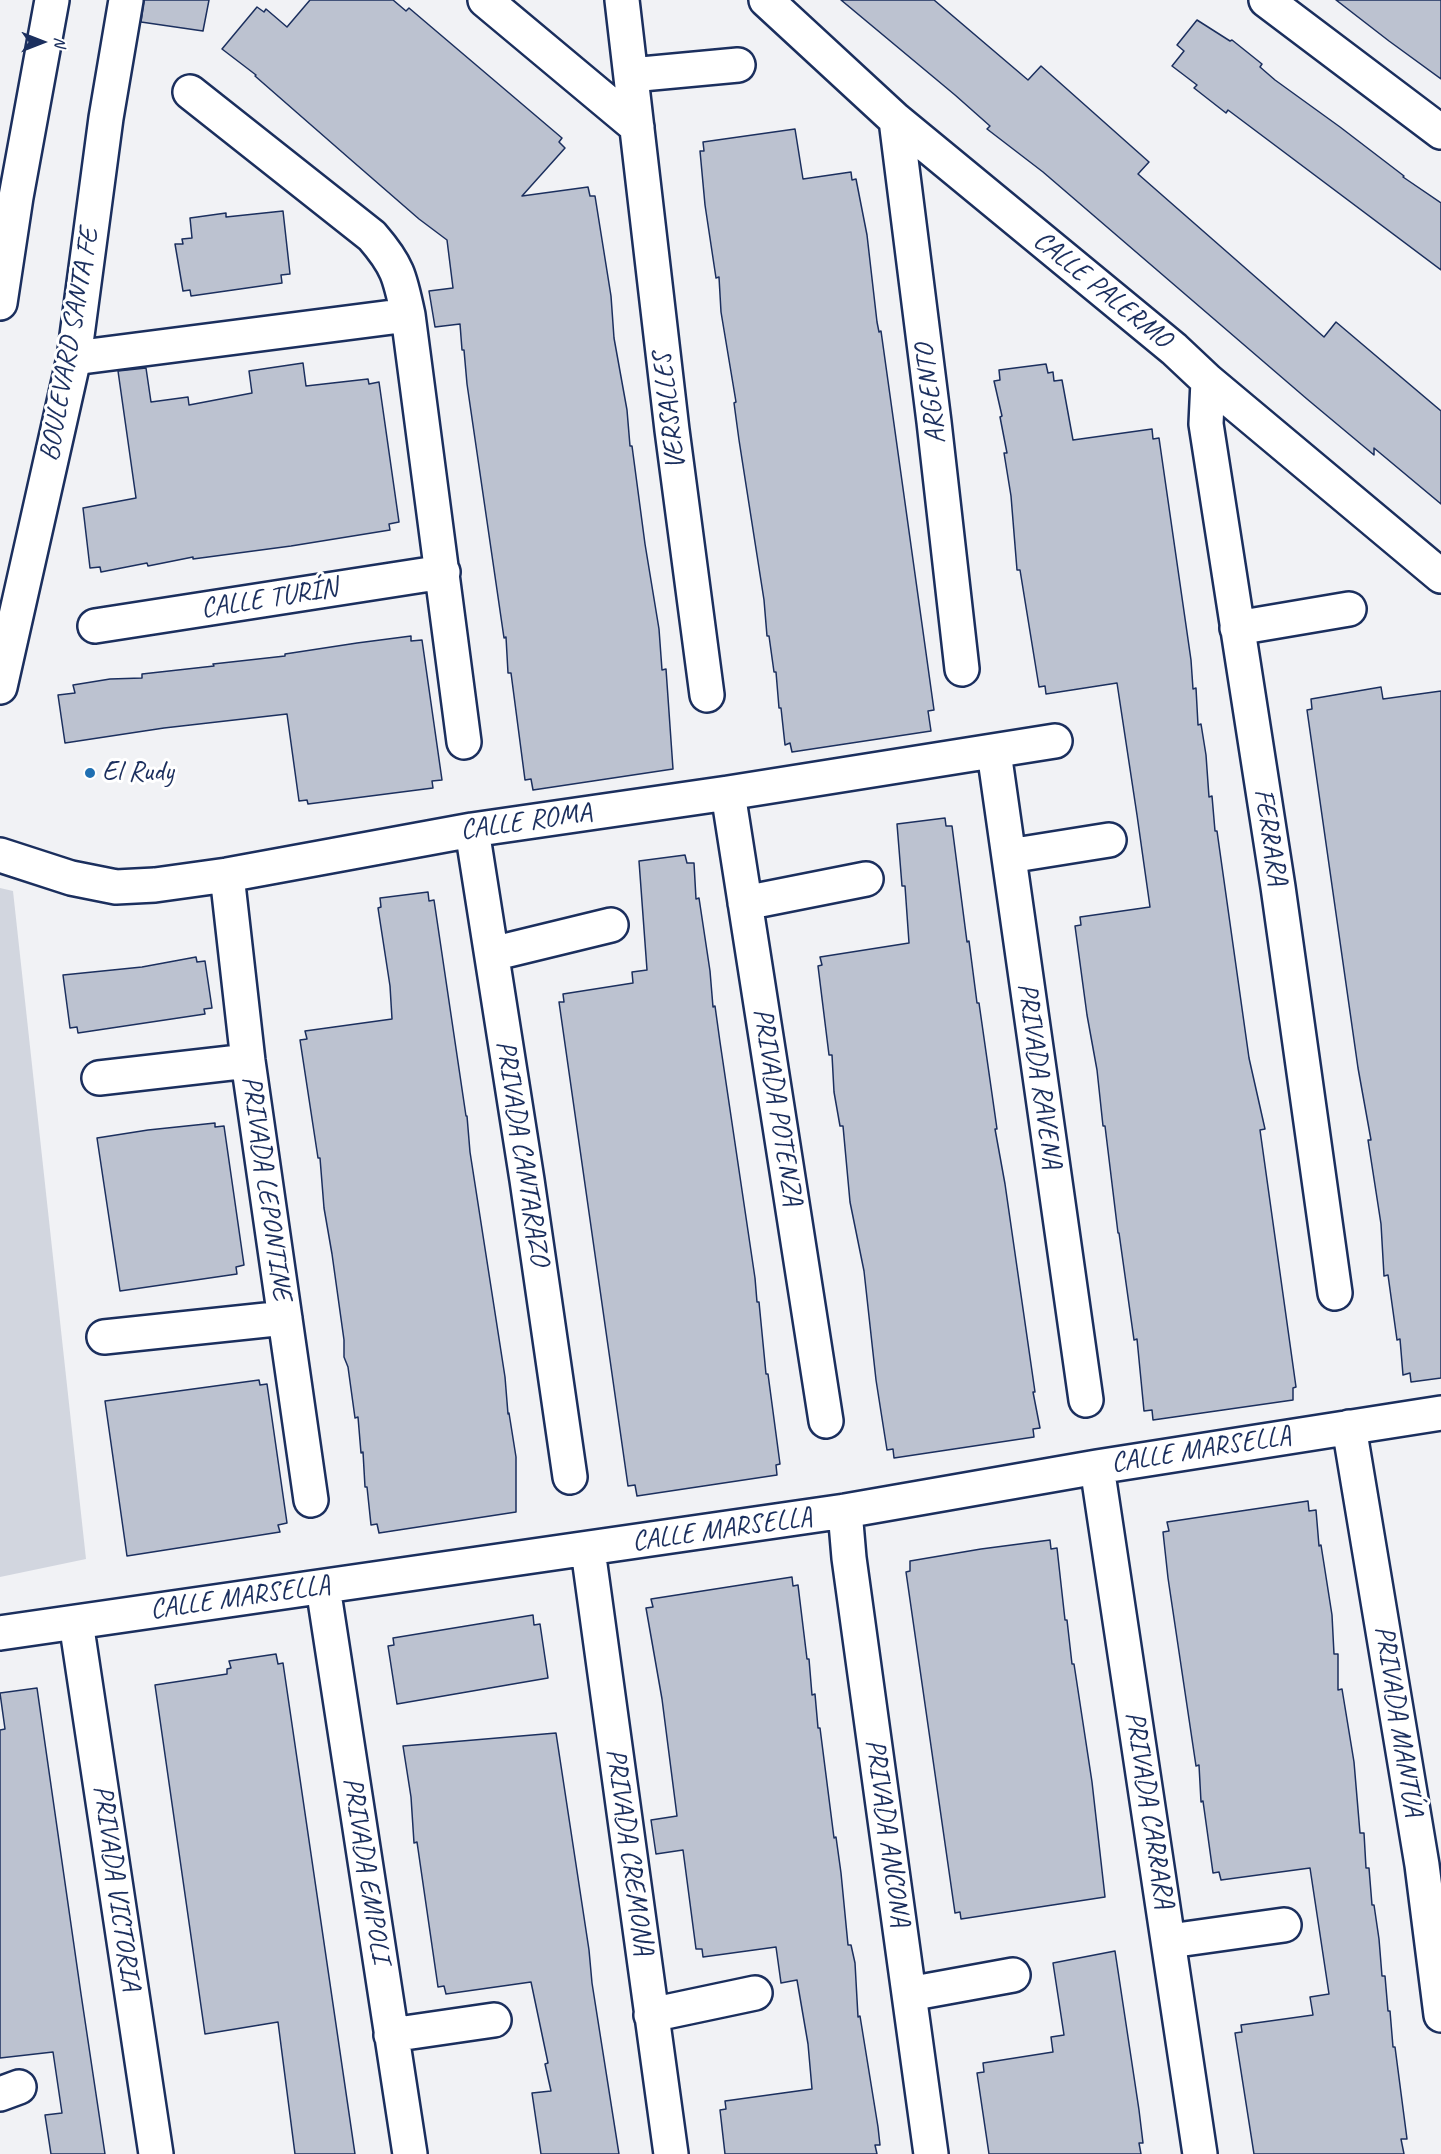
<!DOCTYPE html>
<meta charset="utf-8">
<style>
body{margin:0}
#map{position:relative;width:1441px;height:2154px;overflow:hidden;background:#f1f2f5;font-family:Caveat,sans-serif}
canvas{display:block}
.north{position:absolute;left:12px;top:12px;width:60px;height:60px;-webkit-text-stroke:4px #fff;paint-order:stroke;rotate:90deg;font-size:16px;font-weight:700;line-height:24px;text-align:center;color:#1b2f5e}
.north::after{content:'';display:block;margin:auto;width:21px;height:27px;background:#1b2f5e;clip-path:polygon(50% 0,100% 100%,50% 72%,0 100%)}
</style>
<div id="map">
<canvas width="1441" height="2154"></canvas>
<div class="north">N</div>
</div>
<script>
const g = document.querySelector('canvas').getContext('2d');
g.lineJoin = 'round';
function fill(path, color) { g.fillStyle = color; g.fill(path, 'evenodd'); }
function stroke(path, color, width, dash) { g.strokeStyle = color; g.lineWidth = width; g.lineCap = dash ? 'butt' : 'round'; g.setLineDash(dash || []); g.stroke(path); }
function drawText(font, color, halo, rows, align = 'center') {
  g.font = font + ' Caveat,sans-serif'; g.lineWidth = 6; g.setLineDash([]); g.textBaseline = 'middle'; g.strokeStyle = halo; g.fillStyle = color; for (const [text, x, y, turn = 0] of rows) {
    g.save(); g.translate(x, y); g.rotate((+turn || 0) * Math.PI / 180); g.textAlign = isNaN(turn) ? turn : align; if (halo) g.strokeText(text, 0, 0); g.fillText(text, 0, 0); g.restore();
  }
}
const green = new Path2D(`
 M0,888L13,891L86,1559L0,1577Z`);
const building = new Path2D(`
 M144,0H209L203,31L141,22Z
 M310,0H393L406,11L409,8L562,138L559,142L565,148L522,196L588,187L590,196H595L611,296L614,338L627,410L630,446H632L645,544L659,629L662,670L666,669L673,769L533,790L531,779L525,780L511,673H508L506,637L504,638L467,384L464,350H462L460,324L435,327L429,291L453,288L447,240L419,219L350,159L255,76L256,75L222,49L257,7L264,12L266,9L287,27Z
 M841,0H934L1028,80L1041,66L1149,162L1138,174L1324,337L1336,322L1441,411V504L1374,448V455L1307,399L1043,172L987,129L990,126L955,95Z
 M1336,0H1441V79L1389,41Z
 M1197,20L1230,41L1232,40L1262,64L1260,67L1275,80L1340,127L1404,176L1403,177L1441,203V270L1228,110L1226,113L1194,88L1197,85L1172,66L1184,51L1177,45Z
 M795,129L803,179L851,172L852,180L856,179L867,235L877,322L879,332L881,331L934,710L928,711L931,731L792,752L790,743L785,745L781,708H779L776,672H774L769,636H767L764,600L739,440L734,403L736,402L721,312L719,277L716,278L705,205L700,151H704L703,142Z
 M283,211L290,274L281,275L282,283L191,296L190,290L183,291L175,244H183L182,239L192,238L190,218L226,213V217Z
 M303,363L306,386L368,379L369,384L379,382L399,522L389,524L390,530L291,546L193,559V557L148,566L147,563L101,572L100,567L90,568L83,508L136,498L118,371L146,368L151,402L188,397L189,405L252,393L249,371Z
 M1046,364L1048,373L1053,372L1054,381L1062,380L1073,440L1152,429L1153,439L1159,438L1191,660L1193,689L1196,688L1198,725L1201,724L1206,755L1209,797L1212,796L1215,831H1217L1249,1058L1265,1129L1260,1130L1296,1387L1293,1388V1400L1153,1420L1152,1410L1144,1411L1137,1339L1134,1340L1119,1233H1118L1105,1126H1103L1097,1070L1087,1015L1075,926L1081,925L1080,917L1150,907L1137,815L1117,683L1046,694L1045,686L1039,687L1020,570H1017L1011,496L1004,453H1007L1000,417L1002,416L994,381L1000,380L999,370Z
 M411,636V641L422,640L442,780L432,781L433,788L308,804L307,800L299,801L287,714L164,728L65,743L58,695L75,693L73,685L110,679L142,678V674L214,666L213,664L285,656V654L357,643Z
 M1381,687L1383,699L1441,691V1378L1411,1382L1410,1373L1403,1375L1400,1339L1397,1340L1388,1275L1384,1276L1381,1224L1368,1140H1371L1358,1068L1307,710L1312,709L1311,699Z
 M945,818L946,826H952L967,942L969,941L977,1003H979L997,1129H995L1005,1184L1035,1392H1033L1040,1428L1033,1429L1034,1437L894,1458L893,1449L887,1450L876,1380L864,1271L850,1202L843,1126H840L834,1092L832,1055H829L818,966L822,965L820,957L909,943L905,886H902L897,824Z
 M685,855L687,863H694L696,899L699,898L710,971L713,1007L715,1006L720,1042L755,1278L757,1302H759L766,1374H768L780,1464L776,1465L777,1475L637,1496L635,1485L628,1486L559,1002H564L563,994L633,983L632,972L647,970L639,861Z
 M428,892L429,901L434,900L466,1116H467L470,1152L505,1377L508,1414L509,1413L516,1457V1512L379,1533L377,1524L371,1525L367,1487H365L363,1452L361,1453L358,1417L355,1418L348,1367L344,1357V1340L332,1254L324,1208L320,1158H318L300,1040L307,1039L305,1031L392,1019L390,986L378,908L381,907L380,898Z
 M196,957L197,962L205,961L212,1008L204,1009L205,1014L78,1033L77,1027L70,1028L63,975L142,967Z
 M215,1123V1127L224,1126L244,1265L236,1267L237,1274L120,1291L97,1138L148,1130Z
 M259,1380L260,1385L267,1384L287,1523L278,1525L280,1532L127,1556L105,1401Z
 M1308,1501L1309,1511L1316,1510L1319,1546L1321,1545L1332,1615L1334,1654H1338V1690L1342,1689L1354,1762L1360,1833H1364L1366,1868H1369L1372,1905H1374L1379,1939L1382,1976H1385L1388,2011H1390L1393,2047H1395L1407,2139H1401L1404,2154H1254L1235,2033L1242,2032L1241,2025L1313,2015L1310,1997L1329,1994L1310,1868L1221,1880L1219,1872L1213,1873L1203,1801L1201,1802L1199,1765L1196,1766L1168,1578L1163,1532L1169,1531L1167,1522Z
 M1050,1540L1051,1549L1057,1548L1065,1620H1067L1072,1664H1074L1092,1782L1105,1897L961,1919L960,1912L955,1913L906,1572L910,1571V1561L981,1549Z
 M792,1577L793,1586L798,1585L807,1659H809L812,1695L815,1694L818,1728H820L834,1838L836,1837L841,1873L848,1945H851L855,1963L858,2017L860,2016L878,2127L880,2145H875L877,2154H725L720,2110L726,2109L725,2101L812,2089L808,2044L797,1980L781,1983L776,1947L703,1957L702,1949H696L683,1850L656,1854L651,1820L677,1816L662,1699L646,1608L653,1607L651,1599Z
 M533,1615L534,1625L540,1624L548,1678L397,1704L388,1646L394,1645L393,1638Z
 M276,1654L278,1664L283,1663L355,2154H295L278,2022L205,2034L155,1685L227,1674V1669L231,1668L229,1661Z
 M37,1688L81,1994L105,2154H51L45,2115L62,2113L53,2052L0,2058V1730L5,1729L0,1693Z
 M556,1733L589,1950L592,1983L619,2154H541L532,2093L551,2091L545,2064L548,2063L531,1982L446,1994L444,1986L438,1987L417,1842L414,1843L411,1797L403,1746Z
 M1115,1951L1139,2110L1143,2143H1139L1141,2154H989L977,2073L984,2072L983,2063L1053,2052L1051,2037L1064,2035L1053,1963Z`);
const minor = new Path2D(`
 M485,0L637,127
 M622,0L672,430L707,695
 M766,0L896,120L1174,349L1208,381L1441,576
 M1266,0L1441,132
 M631,75L738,65
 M190,92L372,236C398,266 400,277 408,315L464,742
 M896,120L934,422L962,669
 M74,358L408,315
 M1208,381L1206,424L1278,887L1335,1293
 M95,626L443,572
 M1237,628L1349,609
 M994,752L1086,1400
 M728,793L826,1421
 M472,830L527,1180L570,1477
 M0,855L71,878L116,887L155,885L227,875L472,830L728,793L1055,741
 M1009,856L1109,840
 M227,875L248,1061L311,1500
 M745,903L866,879
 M492,954L611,925
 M99,1078L248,1061
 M104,1337L285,1318
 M1349,1427L1422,1865L1441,2015
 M1097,1467L1200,2154
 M845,1511L849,1558L931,2154
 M588,1550L671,2154
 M323,1587L410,2154
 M76,1622L156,2154
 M0,1633L845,1511L1097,1467L1441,1413
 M1170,1941L1284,1925
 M909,1994L1013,1975
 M651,2015L755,1993
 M391,2035L494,2020
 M0,2094L19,2087`);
const major = new Path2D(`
 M0,303L16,197L52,0
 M0,687L74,358L106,118L126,0`);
const markers = [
 [90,773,6,"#1f6fb2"]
];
const streetNames = [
 ["CALLE PALERMO",1102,290,39],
 ["BOULEVARD SANTA FE",70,345,-80],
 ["ARGENTO",931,394,-97],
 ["VERSALLES",670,411,-97],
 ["CALLE TURÍN",269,599,-9],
 ["CALLE ROMA",526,822,-8],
 ["FERRARA",1270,837,81],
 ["PRIVADA RAVENA",1039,1076,82],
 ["PRIVADA POTENZA",777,1107,81],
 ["PRIVADA CANTARAZO",522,1153,81],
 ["PRIVADA LEPONTINE",266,1188,82],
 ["CALLE MARSELLA",1201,1450,-9],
 ["CALLE MARSELLA",722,1530,-8],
 ["CALLE MARSELLA",240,1598,-8],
 ["PRIVADA MANTÚA",1398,1721,81],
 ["PRIVADA CARRARA",1149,1810,81],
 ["PRIVADA ANCONA",887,1833,82],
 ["PRIVADA CREMONA",629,1852,82],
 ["PRIVADA EMPOLI",366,1870,81],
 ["PRIVADA VICTORIA",116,1888,82]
];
const poiNames = [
 ["El Rudy",102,773]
];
fill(green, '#d2d6df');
fill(building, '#bcc2d0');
stroke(building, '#1b2f5e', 1.5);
stroke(minor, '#1b2f5e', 38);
stroke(major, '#1b2f5e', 38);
stroke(minor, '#fff', 33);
stroke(major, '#fff', 33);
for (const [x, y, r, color] of markers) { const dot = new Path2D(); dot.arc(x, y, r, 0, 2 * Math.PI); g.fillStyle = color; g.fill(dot); stroke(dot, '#fff', 2); }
drawText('28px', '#1b2f5e', '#fff', streetNames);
drawText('28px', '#1b2f5e', '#fff', poiNames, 'left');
</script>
